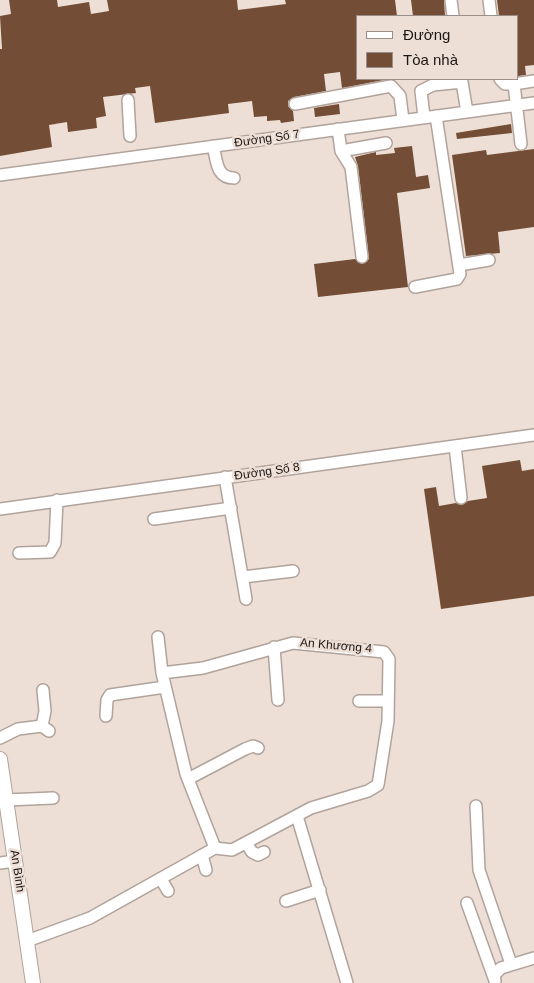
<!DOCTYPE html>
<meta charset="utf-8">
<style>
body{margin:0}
#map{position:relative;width:534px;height:983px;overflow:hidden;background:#eedfd6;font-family:Arial,sans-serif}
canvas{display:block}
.legend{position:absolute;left:356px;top:15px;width:162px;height:65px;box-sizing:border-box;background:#eedfd6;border:1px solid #9a8f88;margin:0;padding:6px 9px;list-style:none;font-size:15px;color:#1c1714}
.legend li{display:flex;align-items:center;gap:10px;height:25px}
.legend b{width:25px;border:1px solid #9a8f88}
</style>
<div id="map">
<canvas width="534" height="983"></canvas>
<ul class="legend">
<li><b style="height:6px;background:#fff"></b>Đường</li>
<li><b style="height:14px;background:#734d35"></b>Tòa nhà</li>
</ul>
</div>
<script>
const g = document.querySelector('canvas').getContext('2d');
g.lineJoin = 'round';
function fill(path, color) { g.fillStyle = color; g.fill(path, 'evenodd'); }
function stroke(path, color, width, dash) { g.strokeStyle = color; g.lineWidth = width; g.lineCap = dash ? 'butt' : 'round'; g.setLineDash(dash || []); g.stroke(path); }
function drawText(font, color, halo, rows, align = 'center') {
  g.font = font + ' Arial,sans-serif'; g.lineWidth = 5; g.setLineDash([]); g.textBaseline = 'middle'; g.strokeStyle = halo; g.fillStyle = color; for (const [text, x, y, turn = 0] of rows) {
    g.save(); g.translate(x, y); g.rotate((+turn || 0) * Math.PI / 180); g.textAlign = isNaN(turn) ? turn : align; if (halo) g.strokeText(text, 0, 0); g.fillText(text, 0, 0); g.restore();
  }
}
const building = new Path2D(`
 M9,0H57L58,7L89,2L91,14L109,11L107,0H237L238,10L286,4L285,0H395L397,16H358V79H389L342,88L340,72L324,74L326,91L294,97L288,101V106L293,111L294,121L281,123L280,120L267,121V116L254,117L252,101L228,104L229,113L155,123L150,86L135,88L136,93L103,97L106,116L96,118L97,128L68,132L67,122L49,125L52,147L0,156V49H2L0,16L11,14Z
 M411,0H444L445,16H413Z
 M497,0H534V65L525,66L526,75L518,76V16H499Z
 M339,104L340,114L315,117L314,108Z
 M511,124L512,133L457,139L456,133Z
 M412,146L416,177L428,175L430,188L397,193L408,287L318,297L314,264L355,259L362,264L369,259L358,166L355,157L376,152V155L395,153L394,148Z
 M534,149V227L498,232L500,253L466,256L452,155L486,150L487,155Z
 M520,460L522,471L534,469V596L441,609L424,489L436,487L439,506L456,503L462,505L468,501L487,498L482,466Z`);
const minor = new Path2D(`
 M451,0L453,16
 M489,0L491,16
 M500,79L505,84H514L521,144
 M514,84L534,81
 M128,100L130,136
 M295,104L391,86L400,96L403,120
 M424,117L421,91L433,85L462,82L467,112
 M338,129L341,151L351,167L362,257
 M213,146C217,161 216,178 234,178
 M341,151L386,143
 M0,175L534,103
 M459,265L489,260
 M415,287L457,279L460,274L436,116
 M455,446L461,498
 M225,477L246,599
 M0,509L534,435
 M154,519L231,508
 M19,553L50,552L55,543L57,500
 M243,577L293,571
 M158,637L162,673L186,774L215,848
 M274,647L278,700
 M359,701H388
 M106,716L107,700L110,695L165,687
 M42,726L45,711L43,690
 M0,738L18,729L42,726L49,731
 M188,779L245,749L253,746L258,748
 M6,800L53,798
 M476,806L479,870L511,964
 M297,816L347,983
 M246,843L252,852L258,855L264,852
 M202,855L206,870
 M0,863L15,861
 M161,879L168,891
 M286,901L320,890
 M467,903L494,978
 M27,941L90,918L215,848L232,850L311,808L368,791L378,785L388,721L389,659L384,652L293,643L203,668L162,673
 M495,981L494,975L501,968L534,958`);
const major = new Path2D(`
 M0,759L33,983`);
const streetNames = [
 ["Đường Số 7",267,139,-8],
 ["Đường Số 8",267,472,-8],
 ["An Khương 4",336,646,5],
 ["An Bình",17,871,81]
];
fill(building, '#734d35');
stroke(minor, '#b1a39b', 14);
stroke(major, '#b1a39b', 16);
stroke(minor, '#fff', 11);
stroke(major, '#fff', 14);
drawText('12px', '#1c1714', '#eedfd6', streetNames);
</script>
